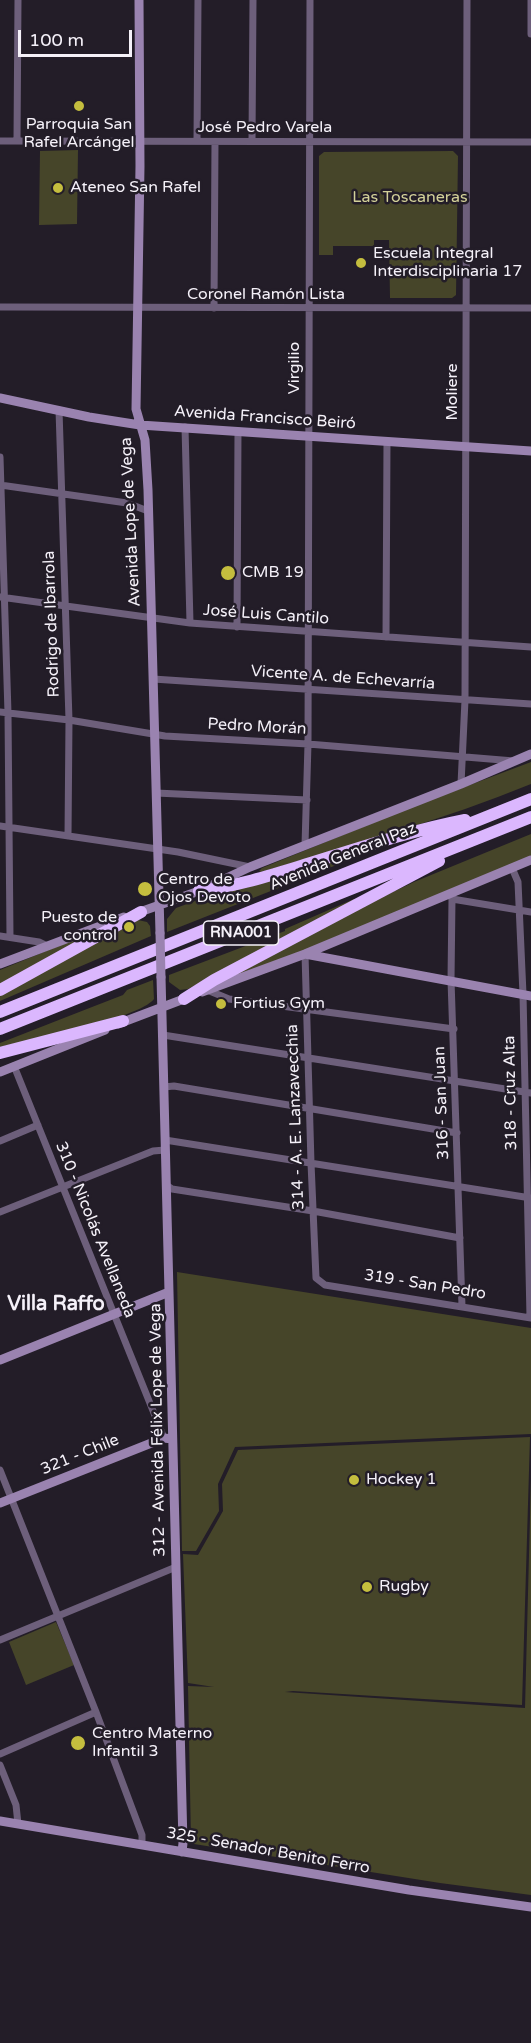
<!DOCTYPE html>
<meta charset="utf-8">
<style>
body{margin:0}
#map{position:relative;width:531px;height:2043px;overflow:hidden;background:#231d28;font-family:"Varela Round",sans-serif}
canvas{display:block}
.scale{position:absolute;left:18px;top:30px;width:114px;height:27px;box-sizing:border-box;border:3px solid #f5f1f9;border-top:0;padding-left:8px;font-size:18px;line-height:21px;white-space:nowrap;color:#f5f1f9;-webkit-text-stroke:4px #231d28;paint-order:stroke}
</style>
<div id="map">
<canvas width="531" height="2043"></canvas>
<div class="scale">100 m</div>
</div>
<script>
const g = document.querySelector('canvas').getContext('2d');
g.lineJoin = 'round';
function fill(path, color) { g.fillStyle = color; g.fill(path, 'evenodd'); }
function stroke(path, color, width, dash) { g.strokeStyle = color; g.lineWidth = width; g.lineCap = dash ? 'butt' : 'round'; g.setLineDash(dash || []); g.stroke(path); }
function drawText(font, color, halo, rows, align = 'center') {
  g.font = font + ' "Varela Round",sans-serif'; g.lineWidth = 5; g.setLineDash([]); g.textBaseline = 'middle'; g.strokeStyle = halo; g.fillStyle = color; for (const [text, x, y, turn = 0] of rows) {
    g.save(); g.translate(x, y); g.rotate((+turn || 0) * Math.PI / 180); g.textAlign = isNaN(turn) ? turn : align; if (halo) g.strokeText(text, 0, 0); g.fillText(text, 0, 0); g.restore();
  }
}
const green = new Path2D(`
 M78,150L77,224L39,225L40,151Z
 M453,151L458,156L456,295L452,298H390L389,240H374V246H333V255H319V156L324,152Z
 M531,762V784C443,820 352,845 261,872L259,871L262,868L414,806Z
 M531,834V858L303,954L232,978L243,968L329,922L414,882Z
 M371,849L372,851L167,932V919L176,908L214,894Z
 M354,899V901L188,989L180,990L169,982V975L285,931V929Z
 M138,920L147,922L150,926L151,936L0,1001V994Z
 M78,938L80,941L0,985V970Z
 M153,980L154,999C138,1019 29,1040 0,1047V1043L92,1007L123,995L127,990Z
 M177,1272L531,1328V1434L235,1447L218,1484L219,1511L196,1551H182Z
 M530,1437L522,1705L293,1691L285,1692L525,1708L531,1478V1895L440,1883L194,1844L191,1841L188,1686L214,1687L188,1683L183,1554L198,1555L223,1511L222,1484L238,1450Z
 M56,1622L74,1665L26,1685L9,1642Z`);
const street = new Path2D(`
 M531,0V34
 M17,140L18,0
 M0,141L531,142
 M197,141L198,0
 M252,141L253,0
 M0,307L531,308
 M214,308L215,142
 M59,410L69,720L68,836
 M185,427L190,623
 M0,457L8,713L10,937
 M0,485L127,503L148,511
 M0,597L190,623L531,647
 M237,627L238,431
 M386,637L387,441
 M153,679L531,704
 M0,712L69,720L165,736L308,744L514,761
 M461,784L465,700L467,0
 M156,793L307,800
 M0,826L178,852L250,867
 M305,845L308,744L310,0
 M512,868L518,882L523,994L530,1317
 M450,895L452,899L531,912
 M452,899L451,980L462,1306
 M0,936L39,942L47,946
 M305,954L311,1163L316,1278L325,1285L531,1318
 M207,990L229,999L454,1029
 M163,1035L531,1093
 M14,1066L164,1438
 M164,1087L174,1086L457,1133
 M165,1140L531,1198
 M0,1141L38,1125
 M166,1185L172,1189L313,1211L460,1238
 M0,1212L153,1151L165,1150
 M0,1470L96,1712L142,1835V1845
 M0,1640L176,1567
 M0,1754L96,1712
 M0,1765L16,1805L18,1824`);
const secondary = new Path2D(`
 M139,0L140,166L136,409L145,440L148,490L160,933
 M0,398L89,417L140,425L531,451
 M137,913L199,891L250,867L461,784L531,754
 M305,954L531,996
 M0,964L124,917
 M161,977L183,1843L182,1852
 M202,992L305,954L531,860
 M118,1024L189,997
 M0,1072L105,1030
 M0,1360L169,1292
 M0,1503L164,1438L172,1439
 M0,1821L409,1890L531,1907`);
const highway = new Path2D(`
 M199,891C233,887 268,876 301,866C356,849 409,831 465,820
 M0,990L141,912
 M184,999L214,980L439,861
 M0,1012L531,799
 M0,1029L531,817
 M0,1053L123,1021`);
const secondaryBridge = new Path2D(`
 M160,933L161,977`);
const markers = [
 [79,106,6,"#c4bd3e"],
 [58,188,6,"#c4bd3e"],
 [361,263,6,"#c4bd3e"],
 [228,573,8,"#c4bd3e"],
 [145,889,8,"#c4bd3e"],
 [129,927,6,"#c4bd3e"],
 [221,1004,6,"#c4bd3e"],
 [354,1480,6,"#c4bd3e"],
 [367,1587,6,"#c4bd3e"],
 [78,1743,8,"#c4bd3e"]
];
const shields = [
 [241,933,75]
];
const shieldNames = [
 ["RNA001",241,933]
];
const poiNames = [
 ["Parroquia San",79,125,"center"],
 ["Rafel Arcángel",79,143,"center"],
 ["Ateneo San Rafel",70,188],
 ["Escuela Integral",373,254],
 ["Interdisciplinaria 17",373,272],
 ["CMB 19",242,573],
 ["Centro de",158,880],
 ["Ojos Devoto",158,898],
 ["Puesto de",117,918,"right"],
 ["control",117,936,"right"],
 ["Fortius Gym",233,1004],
 ["Hockey 1",366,1480],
 ["Rugby",379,1587],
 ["Centro Materno",92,1734],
 ["Infantil 3",92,1752]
];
const streetNames = [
 ["José Pedro Varela",265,128],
 ["Coronel Ramón Lista",266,295],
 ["Virgilio",295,368,-90],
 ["Moliere",453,392,-90],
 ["Avenida Francisco Beiró",265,418,4],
 ["Avenida Lope de Vega",131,522,-93],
 ["José Luis Cantilo",266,615,4],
 ["Rodrigo de Ibarrola",52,624,-92],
 ["Vicente A. de Echevarría",343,678,4],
 ["Pedro Morán",257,727,3],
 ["Avenida General Paz",343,857,-22],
 ["318 - Cruz Alta",511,1093,-91],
 ["316 - San Juan",442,1103,-92],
 ["314 - A. E. Lanzavecchia",296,1117,-92],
 ["310 - Nicolás Avellaneda",95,1230,68],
 ["319 - San Pedro",425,1285,9],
 ["312 - Avenida Félix Lope de Vega",158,1430,-91],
 ["321 - Chile",80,1455,-22],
 ["325 - Senador Benito Ferro",268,1851,10]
];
const parkNames = [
 ["Las Toscaneras",410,198]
];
const quarterNames = [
 ["Villa Raffo",56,1305]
];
fill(green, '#464529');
stroke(street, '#6d5f7b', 7);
stroke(secondary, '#9a83b0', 9);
stroke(highway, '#dbb7fe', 12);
stroke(secondaryBridge, '#9a83b0', 9);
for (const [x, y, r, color] of markers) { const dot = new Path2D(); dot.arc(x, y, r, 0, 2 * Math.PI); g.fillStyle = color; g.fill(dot); stroke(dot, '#231d28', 2); }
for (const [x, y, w] of shields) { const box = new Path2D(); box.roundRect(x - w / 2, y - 12, w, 24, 4.5); g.fillStyle = '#231d28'; g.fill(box); stroke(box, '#f5f1f9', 1.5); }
drawText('bold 15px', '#f5f1f9', null, shieldNames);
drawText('16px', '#f5f1f9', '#231d28', poiNames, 'left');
drawText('16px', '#f5f1f9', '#231d28', streetNames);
drawText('16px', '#d3d199', '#231d28', parkNames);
drawText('bold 20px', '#f5f1f9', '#231d28', quarterNames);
</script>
